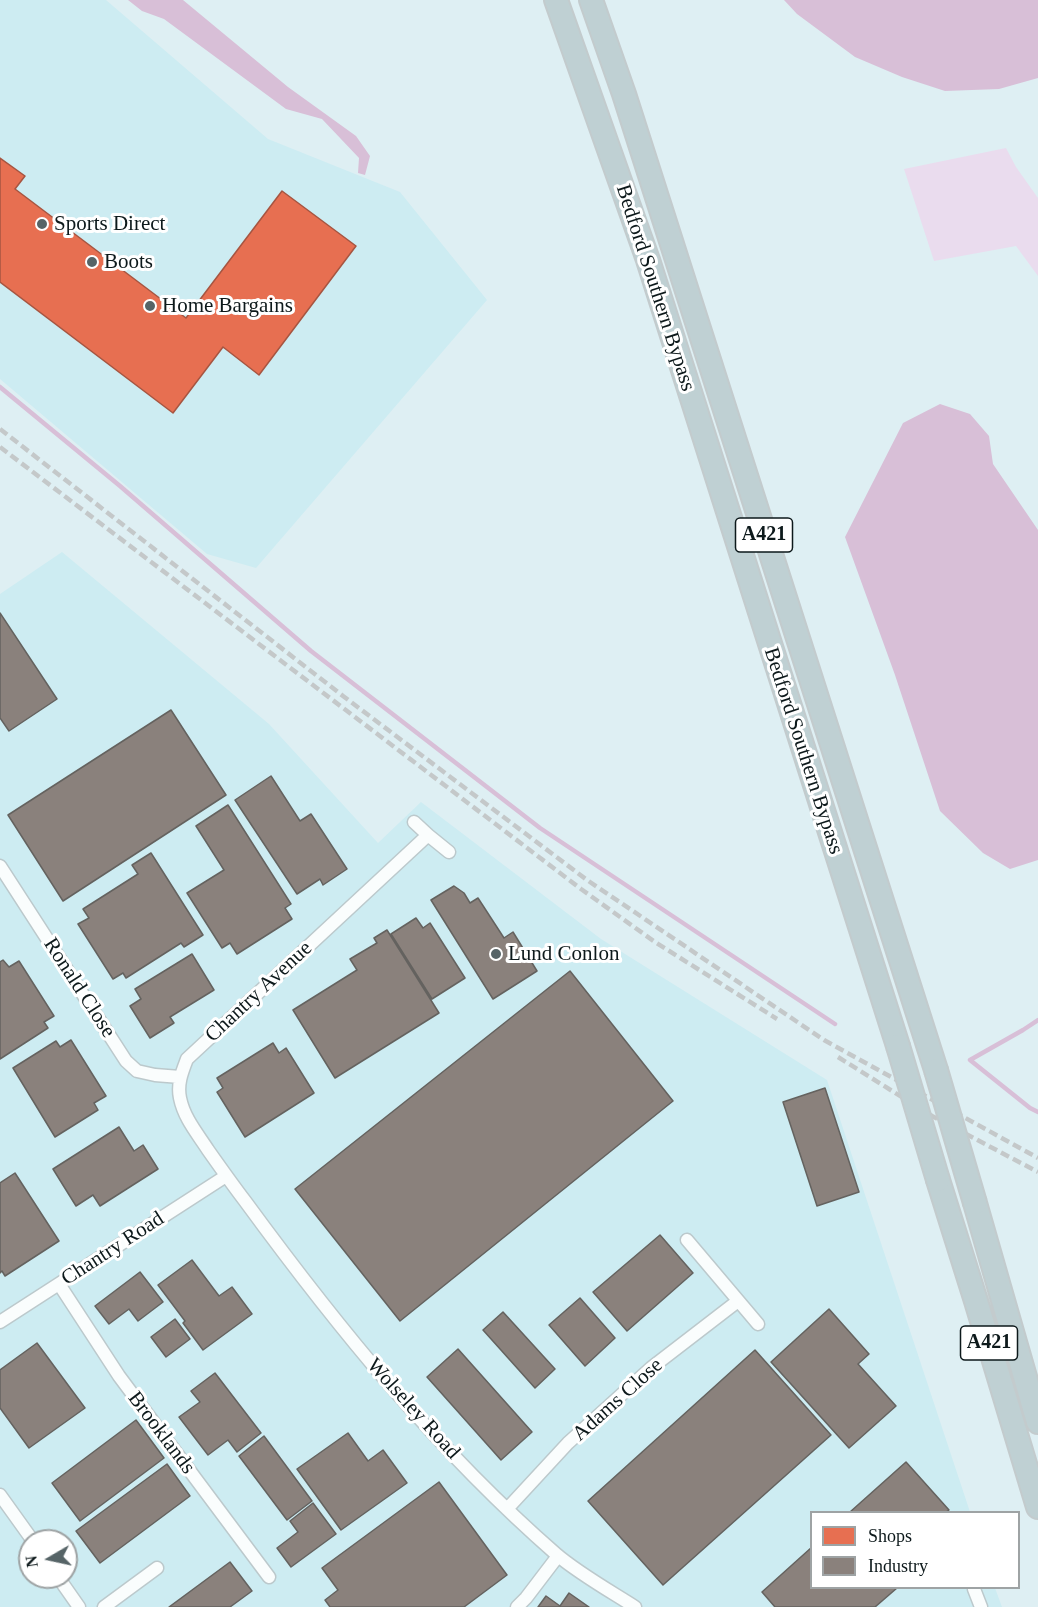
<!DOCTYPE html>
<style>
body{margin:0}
#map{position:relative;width:1038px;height:1607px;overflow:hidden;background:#deeff3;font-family:Georgia,serif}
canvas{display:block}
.legend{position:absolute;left:810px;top:1511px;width:210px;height:78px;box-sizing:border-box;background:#fff;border:2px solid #9ea3a4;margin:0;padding:8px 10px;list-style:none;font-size:18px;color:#0d191b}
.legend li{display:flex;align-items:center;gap:12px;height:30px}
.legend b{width:30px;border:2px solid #9ea3a4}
.north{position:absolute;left:18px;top:1529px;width:60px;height:60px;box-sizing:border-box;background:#fff;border:2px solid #9ea3a4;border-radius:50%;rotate:261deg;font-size:16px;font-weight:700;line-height:24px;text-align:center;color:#0d191b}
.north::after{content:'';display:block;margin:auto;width:21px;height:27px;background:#566467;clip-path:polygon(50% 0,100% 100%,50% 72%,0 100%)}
</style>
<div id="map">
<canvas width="1038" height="1607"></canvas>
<ul class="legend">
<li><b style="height:16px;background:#e76f51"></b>Shops</li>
<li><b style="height:16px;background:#8a817c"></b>Industry</li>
</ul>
<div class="north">N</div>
</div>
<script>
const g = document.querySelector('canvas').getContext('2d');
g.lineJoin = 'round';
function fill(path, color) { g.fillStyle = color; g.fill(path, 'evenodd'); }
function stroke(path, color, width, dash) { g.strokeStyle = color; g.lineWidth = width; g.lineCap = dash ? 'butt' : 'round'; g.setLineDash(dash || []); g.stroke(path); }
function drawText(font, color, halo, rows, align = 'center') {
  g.font = font + ' Georgia,serif'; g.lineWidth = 6; g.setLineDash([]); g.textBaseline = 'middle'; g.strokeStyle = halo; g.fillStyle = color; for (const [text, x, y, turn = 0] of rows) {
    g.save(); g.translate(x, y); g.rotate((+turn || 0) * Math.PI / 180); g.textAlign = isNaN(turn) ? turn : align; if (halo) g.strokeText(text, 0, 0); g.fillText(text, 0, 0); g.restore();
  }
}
const built = new Path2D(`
 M0,0H106L268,139L400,192L487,300L256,568L207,554L0,379Z
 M62,552L269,724L378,843L421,802L601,939L827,1080L970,1512H812V1588H995L1002,1607H0V594ZM30,1541H66V1577H30Z`);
const green = new Path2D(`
 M1006,148L1016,167L1038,198V276L1016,246L934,261L904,169Z`);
const water = new Path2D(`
 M128,0H183L288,87L356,136L370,156L365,175L358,173L359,158L322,119L286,109L164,19L142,11Z
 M784,0H1038V78L999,89L945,91L902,77L855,57L797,14Z
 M940,404L970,414L989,436L993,464L1038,530V860L1010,869L983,853L940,811L895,675L845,537L903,423Z`);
const shops = new Path2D(`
 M0,158L25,176L15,189L186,318L282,191L356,246L259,375L223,347L173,413L0,282Z`);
const industry = new Path2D(`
 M0,613L57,699L9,731L0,718Z
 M171,710L226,795L63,901L8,815Z
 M271,776L300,821L311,814L347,869L323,885L320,879L297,894L235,800Z
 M228,805L291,904L285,908L292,919L237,954L230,943L222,948L187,893L224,870L196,826Z
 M151,853L203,935L184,947L181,943L126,978L123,973L113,979L78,924L89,918L83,909L138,874L132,865Z
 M454,886L464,893L470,903L478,898L504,938L513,932L537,971L493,999L431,900Z
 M416,918L423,928L430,923L465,978L432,999L391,934Z
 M387,930L439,1013L335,1078L293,1010L357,970L350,959L377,943L374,938Z
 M192,954L214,990L170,1017L174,1023L150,1038L130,1006L141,999L135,989Z
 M3,960L9,967L19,961L54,1016L44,1022L48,1028L0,1059V962Z
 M570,971L673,1101L400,1321L295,1189Z
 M71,1040L106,1096L94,1103L98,1110L55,1137L13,1068L56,1041L60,1047Z
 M273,1043L279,1053L286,1048L314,1093L245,1137L217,1092L223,1088L217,1078Z
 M825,1088L859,1192L817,1206L783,1102Z
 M119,1127L134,1151L143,1145L158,1169L100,1206L93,1195L76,1206L53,1169Z
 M15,1173L59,1241L5,1276L2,1271L0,1273V1183Z
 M660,1235L693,1273L627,1331L593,1292Z
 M192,1260L219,1296L232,1287L252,1314L203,1350L183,1323L185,1321L158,1285Z
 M140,1272L163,1302L138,1321L129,1309L109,1324L95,1306Z
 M580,1298L615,1338L585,1366L549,1325Z
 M829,1309L869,1354L858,1364L896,1406L849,1448L771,1362Z
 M503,1312L555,1369L535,1388L483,1330Z
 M175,1319L190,1339L166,1357L151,1337Z
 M37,1343L85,1408L29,1448L0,1408V1370Z
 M458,1349L532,1432L501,1460L427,1377Z
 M755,1350L831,1435L663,1585L588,1501Z
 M215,1373L261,1433L237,1452L228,1440L208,1455L179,1417L200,1402L191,1391Z
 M136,1420L164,1458L80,1521L52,1483Z
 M348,1433L368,1461L383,1450L407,1483L341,1530L297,1469Z
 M264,1436L312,1501L287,1520L239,1456Z
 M906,1462L949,1510L946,1512H850Z
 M167,1464L190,1496L100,1563L76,1531Z
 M439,1482L507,1575L464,1607H330L325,1600L338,1590L322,1568Z
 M313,1503L336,1534L291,1567L277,1548L298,1532L290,1521Z
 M812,1547V1588H897L875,1607H775L762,1592Z
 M230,1562L252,1591L230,1607H169Z
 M569,1593L589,1607H538L546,1596L560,1606Z`);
const stream = new Path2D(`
 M0,387L120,486L311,651L540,828L835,1024
 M1038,1020L1023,1030L970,1060L1030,1108L1038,1112`);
const street = new Path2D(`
 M414,822L428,835L449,852
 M428,835L187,1059C182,1072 177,1084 180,1098C184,1118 197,1133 208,1150C220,1167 232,1184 245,1201C338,1328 437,1450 556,1554C578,1573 610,1591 635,1607
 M0,866L126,1061L137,1071L155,1075L180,1077
 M687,1240L758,1324
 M59,1284L119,1376L269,1577
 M0,1322L226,1176
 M0,1495L33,1541
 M507,1509L568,1443L651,1368L738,1301
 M58,1577L79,1607
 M974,1589L981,1607
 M104,1607L157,1568
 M517,1607L526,1598L558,1556`);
const highway = new Path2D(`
 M556,0L648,260L898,1046
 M591,0L624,94L936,1070
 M938,1180L976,1301L1038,1507
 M975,1203L1038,1422`);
const rail = new Path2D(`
 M0,429L343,696L587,880L824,1040L1038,1158
 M0,447L581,889L655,942L777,1019
 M838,1057L932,1116L1038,1172`);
const highwayBridge = new Path2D(`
 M898,1046L938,1180
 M936,1070L975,1203`);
const markers = [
 [42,224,6,"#566467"],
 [92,262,6,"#566467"],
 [150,306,6,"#566467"],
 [496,954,6,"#566467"]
];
const shields = [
 [764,535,57],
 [989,1343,57]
];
const shieldNames = [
 ["A421",764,535],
 ["A421",989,1343]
];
const poiNames = [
 ["Sports Direct",54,224],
 ["Boots",104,262],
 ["Home Bargains",162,306],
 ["Lund Conlon",508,954]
];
const streetNames = [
 ["Bedford Southern Bypass",655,288,72],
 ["Bedford Southern Bypass",803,751,72],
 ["Ronald Close",79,988,57],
 ["Chantry Avenue",259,992,-43],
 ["Chantry Road",113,1249,-33],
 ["Adams Close",618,1400,-42],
 ["Wolseley Road",413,1409,48],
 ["Brooklands",161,1433,53]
];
fill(built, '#cdecf2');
fill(green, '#eadcee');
fill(water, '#d8bfd7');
fill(shops, '#e76f51');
stroke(shops, '#a65541', 1.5);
fill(industry, '#8a817c');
stroke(industry, '#64625f', 1.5);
stroke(stream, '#d8bfd7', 4.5);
stroke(street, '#bcc9cc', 15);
stroke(highway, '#c3cbcd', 26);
stroke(street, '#fafdfd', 12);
stroke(highway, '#bfd0d3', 22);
stroke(rail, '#c4c8c9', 4.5, [9, 4.5]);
stroke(highwayBridge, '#c3cbcd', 26, []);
stroke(highwayBridge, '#bfd0d3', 22);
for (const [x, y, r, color] of markers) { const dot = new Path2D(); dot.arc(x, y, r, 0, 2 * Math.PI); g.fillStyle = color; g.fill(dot); stroke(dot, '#fff', 2); }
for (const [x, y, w] of shields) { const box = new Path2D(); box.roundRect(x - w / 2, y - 17, w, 34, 4.5); g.fillStyle = '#fff'; g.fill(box); stroke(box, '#0d191b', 1.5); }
drawText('bold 20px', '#0d191b', null, shieldNames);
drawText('21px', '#0d191b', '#fff', poiNames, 'left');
drawText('21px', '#0d191b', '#fff', streetNames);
</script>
